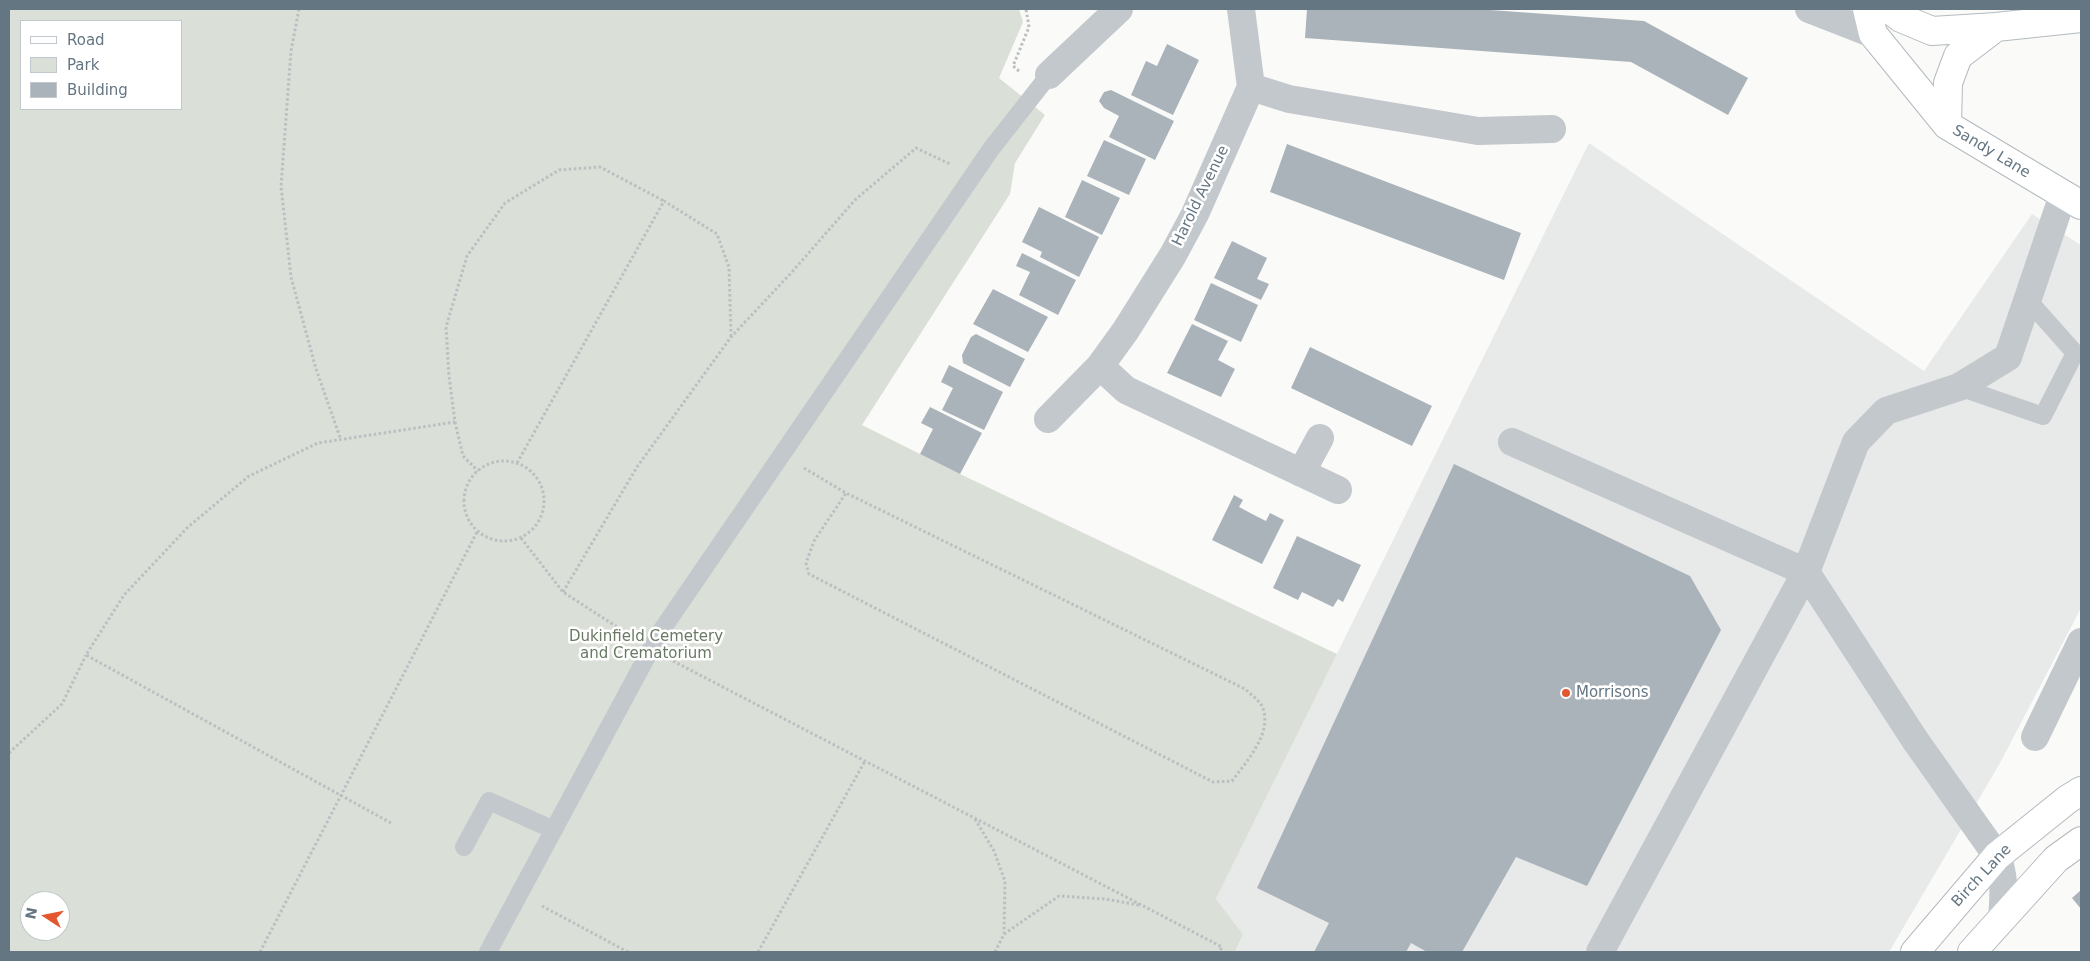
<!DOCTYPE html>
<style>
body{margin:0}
#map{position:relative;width:2090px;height:961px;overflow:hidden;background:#fafaf8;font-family:"DejaVu Sans",sans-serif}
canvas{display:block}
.frame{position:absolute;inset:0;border:10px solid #657683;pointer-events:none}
.legend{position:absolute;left:20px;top:20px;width:162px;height:90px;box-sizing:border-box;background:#fff;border:1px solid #c1c8cd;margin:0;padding:6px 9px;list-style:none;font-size:15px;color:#657683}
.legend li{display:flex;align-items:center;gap:10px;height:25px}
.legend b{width:25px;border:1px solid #c1c8cd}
.north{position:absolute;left:20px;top:891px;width:50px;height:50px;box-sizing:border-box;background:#fff;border:1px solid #c1c8cd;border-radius:50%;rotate:281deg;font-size:14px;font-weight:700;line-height:20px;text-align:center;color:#657683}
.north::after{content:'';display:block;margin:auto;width:18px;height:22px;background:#e4572e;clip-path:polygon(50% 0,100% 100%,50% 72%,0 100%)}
</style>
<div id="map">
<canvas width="2090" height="961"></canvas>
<div class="frame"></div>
<ul class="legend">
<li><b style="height:6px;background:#fff"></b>Road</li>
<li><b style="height:14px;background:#dadfd7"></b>Park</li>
<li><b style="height:14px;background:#aab3b9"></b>Building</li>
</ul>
<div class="north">N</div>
</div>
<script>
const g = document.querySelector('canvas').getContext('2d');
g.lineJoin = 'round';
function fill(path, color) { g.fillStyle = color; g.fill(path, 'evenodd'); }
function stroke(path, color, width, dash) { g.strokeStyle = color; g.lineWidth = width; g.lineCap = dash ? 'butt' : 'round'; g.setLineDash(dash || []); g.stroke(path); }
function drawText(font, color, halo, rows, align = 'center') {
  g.font = font + ' "DejaVu Sans",sans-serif'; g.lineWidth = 5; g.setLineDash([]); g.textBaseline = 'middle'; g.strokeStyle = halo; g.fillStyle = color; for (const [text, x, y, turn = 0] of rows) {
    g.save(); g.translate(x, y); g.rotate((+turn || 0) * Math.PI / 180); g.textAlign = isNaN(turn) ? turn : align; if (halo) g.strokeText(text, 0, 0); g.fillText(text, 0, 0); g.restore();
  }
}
const built = new Path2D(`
 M1589,143L1924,371L2032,214L2081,245V608L2000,763L1889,952H1235L1243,934L1216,899Z`);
const green = new Path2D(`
 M9,9H1019L1023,22L999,78L1045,115L1015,163L1010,194L862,425L960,474L1337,654L1216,899L1243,934L1235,952H9ZM21,21H181V109H21ZM30,901H60V931H30Z`);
const building = new Path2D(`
 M1307,9H1476L1644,21L1748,78L1728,115L1631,62L1305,38Z
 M1167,44L1199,60L1173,115L1131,95L1146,61L1157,66Z
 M1111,90L1174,121L1155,160L1109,137L1119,116L1104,108L1099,101L1104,92Z
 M1104,140L1146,159L1129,195L1087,176Z
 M1287,144L1521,233L1504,280L1270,192Z
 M1082,180L1120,198L1102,235L1065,217Z
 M1039,207L1099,237L1079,277L1040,257L1042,252L1022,242Z
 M1232,241L1267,258L1257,279L1269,284L1261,300L1214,278Z
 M1022,253L1076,280L1058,315L1019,295L1030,272L1016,266Z
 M1211,283L1258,305L1241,342L1194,320Z
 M993,289L1048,317L1028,352L973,324Z
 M1192,324L1228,341L1218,360L1235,369L1221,397L1167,373Z
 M976,334L1025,359L1010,387L963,363L962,355L971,337Z
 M1310,347L1432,406L1412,446L1291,388Z
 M949,365L1003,392L984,430L942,410L953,388L941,382Z
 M930,407L982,433L960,474L920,454L933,429L921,423Z
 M1454,464L1690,576L1721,630L1587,886L1516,857L1462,952H1427L1411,943L1406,952H1314L1329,923L1257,888Z
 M1234,495L1243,500L1239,507L1256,516L1266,521L1270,513L1284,520L1262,564L1212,540Z
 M1297,536L1361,565L1343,602L1338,599L1333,607L1302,592L1298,600L1273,588Z
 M2081,890V909L2072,898Z`);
const path = new Path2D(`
 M299,9L291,51L281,186L291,277L316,369L341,440
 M1019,71L1013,66L1029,27L1026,9
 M455,422L463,456L478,471
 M464 501a40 40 0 1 1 80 0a40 40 0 1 1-80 0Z
 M517,463L664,201L717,234L729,267L731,337
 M804,468L846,493L1245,689C1250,694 1259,700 1262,706C1274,732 1246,762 1232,781L1213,782L809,574L806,563L814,541L846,493
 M521,538L563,592L631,636
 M563,592L637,467L731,337L792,272L855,200L916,148L950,164
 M673,661L1222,947L1219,952
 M9,753L62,704L86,655
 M975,819L994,851L1005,881L1004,933
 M391,823L86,655L124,595L188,527L249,476L318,443L455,422L449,376L446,327L467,256L505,203L559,170L600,167L664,201
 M542,906L628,952
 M260,952L477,532
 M758,952L865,761
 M995,952L1004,934L1059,896L1105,899L1139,905`);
const lane = new Path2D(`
 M1959,387L2043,416L2075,353L2028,300
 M464,847L489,801L554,830
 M488,952L659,634L991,149L1049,75`);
const street = new Path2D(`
 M1809,9L1873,34
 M1049,75L1119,9
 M1251,87L1289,99L1478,131L1552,129
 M1100,366L1126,390L1338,490
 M1048,419L1100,366L1126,330L1173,255L1195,214L1251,87L1241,9
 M1512,442L1806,572L1856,442L1886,411L1959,387L2008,357L2063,195
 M1301,473L1320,438
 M2035,737L2081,642
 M1600,952L1806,572L1915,740L1997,856C2005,877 2004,895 2002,918`);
const secondary = new Path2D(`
 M1867,9L1873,34L1947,125L2081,205
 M1889,9L1901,18L1932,31L1996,27L2081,18
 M1947,125L1948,83L1958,56L1996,27
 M1915,952L1997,856L2068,799L2081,791
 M1972,952L2056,859L2081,841`);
const markers = [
 [1566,693,5,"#e4572e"]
];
const streetNames = [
 ["Sandy Lane",1991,152,31],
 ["Harold Avenue",1201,196,-64],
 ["Birch Lane",1982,876,-47]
];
const parkNames = [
 ["Dukinfield Cemetery",646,637],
 ["and Crematorium",646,654]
];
const poiNames = [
 ["Morrisons",1576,693]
];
fill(built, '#e8e9e9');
fill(green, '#dadfd7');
fill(building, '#aab3b9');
stroke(secondary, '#b3babf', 30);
stroke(path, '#bbbfc2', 3, [2.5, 2.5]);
stroke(lane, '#c3c8cc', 18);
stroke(street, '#c3c8cc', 28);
stroke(secondary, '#fff', 28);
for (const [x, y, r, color] of markers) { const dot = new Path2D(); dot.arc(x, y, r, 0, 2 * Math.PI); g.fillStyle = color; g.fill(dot); stroke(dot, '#fff', 2); }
drawText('15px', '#657683', '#fff', streetNames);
drawText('15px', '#687a64', '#fff', parkNames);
drawText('15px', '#657683', '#fff', poiNames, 'left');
</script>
